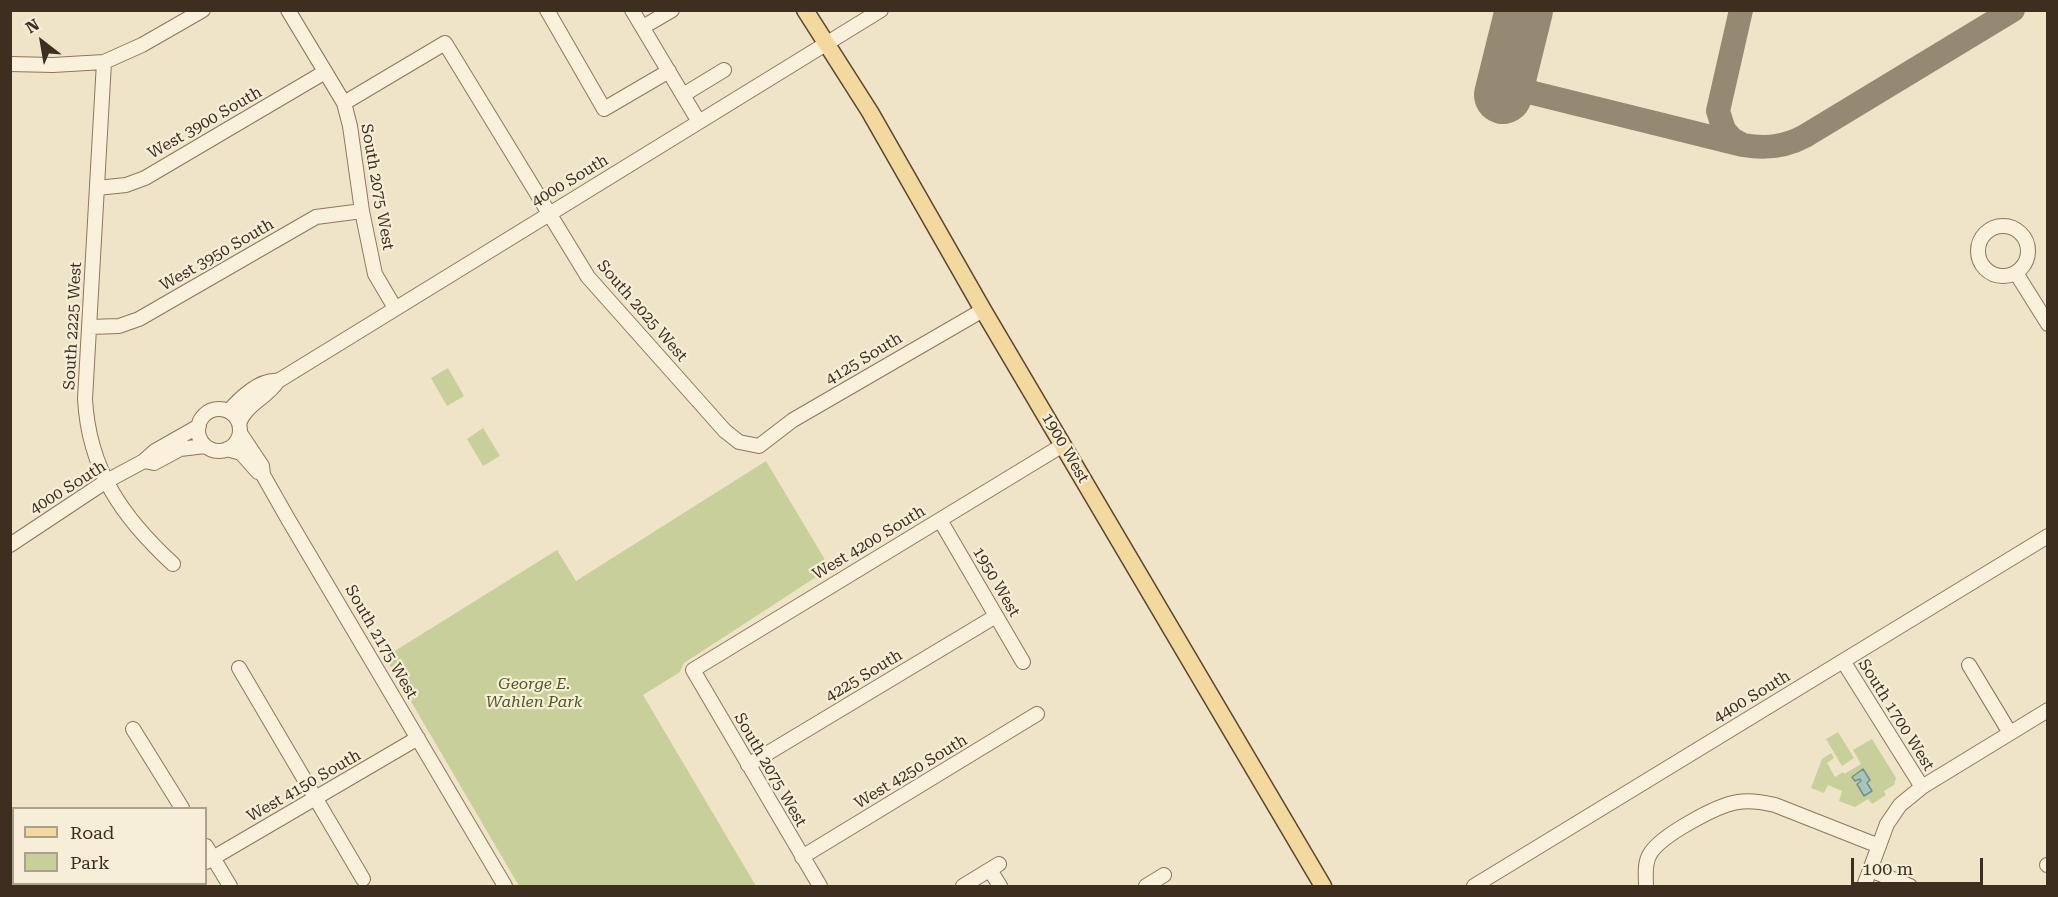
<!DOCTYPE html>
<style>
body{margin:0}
#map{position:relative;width:2058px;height:897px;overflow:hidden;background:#f0e4c8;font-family:"Roboto Serif",serif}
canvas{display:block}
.frame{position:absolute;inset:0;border:12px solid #3d2e20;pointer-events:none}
.legend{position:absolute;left:12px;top:807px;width:195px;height:78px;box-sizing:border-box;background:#f7eed8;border:2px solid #ada18e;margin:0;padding:8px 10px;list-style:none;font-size:18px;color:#3d2e20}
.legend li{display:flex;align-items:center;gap:12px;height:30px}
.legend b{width:30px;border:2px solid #ada18e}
.north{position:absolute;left:12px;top:12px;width:60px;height:60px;-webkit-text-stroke:4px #f7eed8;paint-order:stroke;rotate:329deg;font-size:16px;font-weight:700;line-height:24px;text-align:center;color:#3d2e20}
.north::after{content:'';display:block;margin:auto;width:21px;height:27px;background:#3d2e20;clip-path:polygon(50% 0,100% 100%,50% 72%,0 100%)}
.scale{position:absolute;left:1851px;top:858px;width:132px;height:27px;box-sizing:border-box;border:3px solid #3d2e20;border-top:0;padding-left:8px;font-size:18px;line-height:21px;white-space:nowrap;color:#3d2e20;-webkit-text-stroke:4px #f7eed8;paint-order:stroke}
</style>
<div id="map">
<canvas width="2058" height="897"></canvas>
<div class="frame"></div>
<ul class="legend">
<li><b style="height:8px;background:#f3d9a0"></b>Road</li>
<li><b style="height:16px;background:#c9cf9b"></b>Park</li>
</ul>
<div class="north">N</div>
<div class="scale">100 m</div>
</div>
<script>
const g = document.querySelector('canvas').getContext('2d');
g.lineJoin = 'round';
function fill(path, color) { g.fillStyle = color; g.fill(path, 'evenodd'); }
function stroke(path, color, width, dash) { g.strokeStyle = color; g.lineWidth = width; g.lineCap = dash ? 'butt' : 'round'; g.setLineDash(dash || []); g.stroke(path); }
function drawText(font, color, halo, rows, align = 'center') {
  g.font = font + ' "Roboto Serif",serif'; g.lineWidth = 4.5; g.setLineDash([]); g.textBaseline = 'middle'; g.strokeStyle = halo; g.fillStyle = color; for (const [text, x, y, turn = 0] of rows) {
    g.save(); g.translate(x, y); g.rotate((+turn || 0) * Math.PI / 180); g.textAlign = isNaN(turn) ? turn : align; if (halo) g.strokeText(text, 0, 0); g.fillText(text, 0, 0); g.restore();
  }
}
const green = new Path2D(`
 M448,368L464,396L447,406L431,378Z
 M483,428L500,456L483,466L467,439Z
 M766,461L830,568L684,663L680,672L643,695L756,886H519L385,657L557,550L576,581Z
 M1838,732L1854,758L1842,766L1826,739Z
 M1872,739L1896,778L1894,785L1884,791L1886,795L1872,804L1868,799L1855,807L1839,801L1842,791L1828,785L1824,793L1811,788L1822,759L1831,753L1834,758L1827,763L1835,777L1843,772L1844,774L1861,764L1853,750Z`);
const water = new Path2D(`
 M1863,769L1870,780L1867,783L1872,791L1864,796L1857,784L1861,781L1860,779L1855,781L1852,777Z`);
const taxiway = new Path2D(`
 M1741,10L1718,111L1724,130L1732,139L1741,144
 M1505,86L1743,145C1766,149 1785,147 1805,136L2013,10`);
const runway = new Path2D(`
 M1503,95L1524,10`);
const minor = new Path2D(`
 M288,10L344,103L350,126L362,211L375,274L395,308
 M547,10L604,109L669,71
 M632,10L699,122
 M643,27L672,10
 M104,62L85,399C89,470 122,517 173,564
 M10,64L53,65L104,62L142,45L203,10
 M683,95L724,70
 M344,103L445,43L588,277L725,431L739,442L759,446L793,420L983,310
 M97,188L126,185L145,178L325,72
 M1978 251a25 25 0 1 1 50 0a25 25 0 1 1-50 0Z
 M2016,273L2048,324
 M89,327L119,326L139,319L316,217L362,211
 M198 430a21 21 0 1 1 42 0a21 21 0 1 1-42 0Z
 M229,411C240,398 260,379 278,381
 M239,423C247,403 267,398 278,381L881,10
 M240,433L262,466L263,475L288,519L505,886
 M227,449L241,453L258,472
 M144,461L154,463L180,449L205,446
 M940,520L1023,662
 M10,545L105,482L144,461L155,451L199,426
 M1843,661L1922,787
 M1969,665L2010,733
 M239,668L363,879
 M133,729L182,808
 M748,765L996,616
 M206,846L230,886
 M802,857L1037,714
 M206,862L418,738
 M2047,865H2048
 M990,870L1000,886
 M1870,870L1910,886
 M89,884L90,886
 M164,886L169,884
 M820,886L693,670L1063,445
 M963,886L999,864
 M1146,886L1164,875
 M1474,886L2048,536
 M1646,886C1646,877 1644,863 1650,854C1660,836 1717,805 1738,802C1751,800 1762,802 1775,805L1879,846
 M1864,886L1887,824L1900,805L1922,787L2048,710`);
const major = new Path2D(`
 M805,10L870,112L983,310L1323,886`);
const streetNames = [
 ["West 3900 South",205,123,-30],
 ["4000 South",570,181,-31],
 ["South 2075 West",377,187,80],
 ["West 3950 South",217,255,-30],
 ["South 2025 West",642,311,49],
 ["South 2225 West",73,326,-87],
 ["4125 South",864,359,-31],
 ["1900 West",1065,448,60],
 ["4000 South",68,488,-32],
 ["West 4200 South",869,543,-31],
 ["1950 West",996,582,60],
 ["South 2175 West",381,642,60],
 ["4225 South",864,676,-31],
 ["4400 South",1752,697,-31],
 ["South 1700 West",1896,715,58],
 ["South 2075 West",770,770,60],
 ["West 4250 South",911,772,-31],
 ["West 4150 South",304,786,-30]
];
const parkNames = [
 ["George E.",534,684],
 ["Wahlen Park",534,702]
];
fill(green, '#c9cf9b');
fill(water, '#a9c4bc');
stroke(water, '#6f938a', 1.5);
stroke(taxiway, '#968974', 24);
stroke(runway, '#968974', 58);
stroke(minor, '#8d765c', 16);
stroke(major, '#5b4430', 19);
stroke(minor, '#faf1dc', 14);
stroke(major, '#f3d9a0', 16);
drawText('16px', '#3d2e20', '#f7eed8', streetNames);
drawText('italic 16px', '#4d5a26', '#f7eed8', parkNames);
</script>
